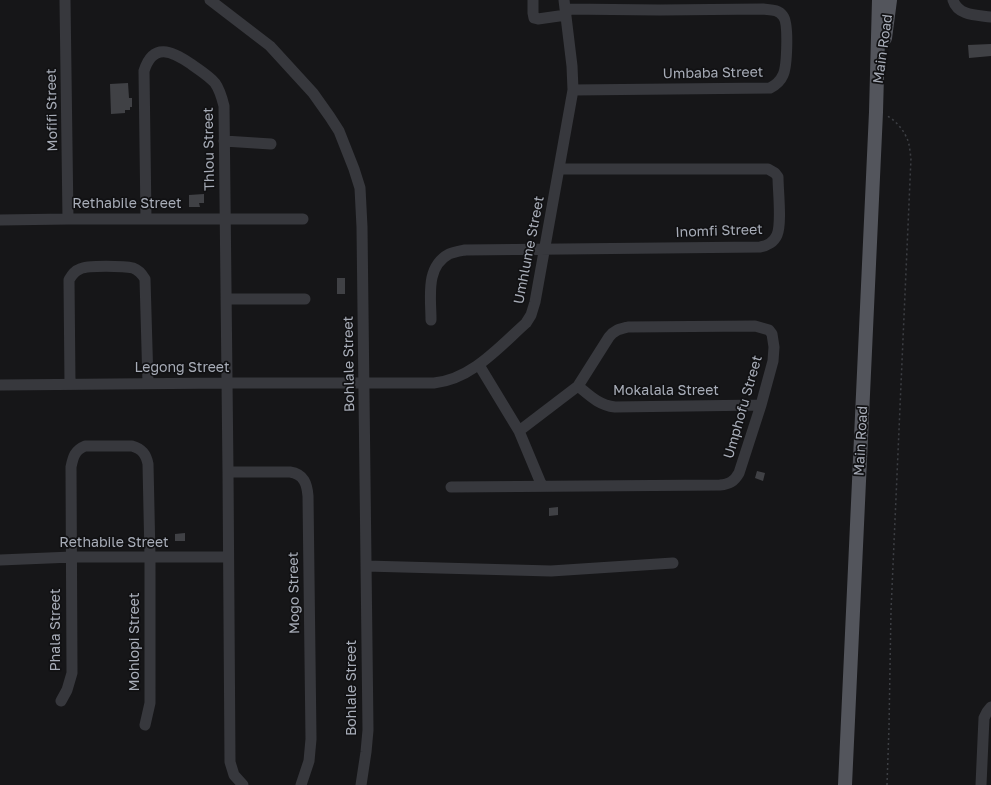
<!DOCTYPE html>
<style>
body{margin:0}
canvas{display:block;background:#161618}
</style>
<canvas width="991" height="785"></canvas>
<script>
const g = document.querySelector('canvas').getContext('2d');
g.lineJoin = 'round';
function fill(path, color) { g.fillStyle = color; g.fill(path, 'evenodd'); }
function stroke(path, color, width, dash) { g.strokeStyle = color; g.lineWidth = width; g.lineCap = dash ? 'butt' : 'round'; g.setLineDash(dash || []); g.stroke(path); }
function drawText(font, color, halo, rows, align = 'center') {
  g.font = font + ' "Golos Text",sans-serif'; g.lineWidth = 3.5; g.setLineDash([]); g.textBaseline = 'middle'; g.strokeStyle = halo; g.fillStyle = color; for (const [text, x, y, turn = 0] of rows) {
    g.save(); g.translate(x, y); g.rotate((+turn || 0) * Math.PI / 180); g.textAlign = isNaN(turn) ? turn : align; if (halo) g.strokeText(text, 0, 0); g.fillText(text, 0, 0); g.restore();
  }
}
const building = new Path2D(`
 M991,44V56L969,58L968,45Z
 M128,83L129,98H132V107H130V110H125V113L111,114L110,84Z
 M204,194V203H199L200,207H189V195Z
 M337,278H345V294H337Z
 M757,471L765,473L763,481L755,478Z
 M558,507V515L549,516V508Z
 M185,533V541H175V534Z`);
const path = new Path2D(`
 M887,785L889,727L891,611L911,158C910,153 910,147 908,141C905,132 896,120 887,116`);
const minor = new Path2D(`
 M65,0L68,219
 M210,0L270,46L313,93L330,117L339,131L354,169L360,188L362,227L368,730L366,752L361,785
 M533,0V13L534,18L538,19L566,15
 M953,0C958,16 977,15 991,17
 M565,9L660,10L763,9C770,10 778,9 783,16C789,23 787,67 783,75C780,82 776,85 770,88L573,90
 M224,141L271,144
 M146,219L144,71C153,42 172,51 191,64C199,70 208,75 215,83C220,90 222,98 224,106L228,472L230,762L234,775L243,785
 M0,220L68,219H303
 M226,299H305
 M431,320C431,297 425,267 449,254C454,252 460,251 465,250L760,247C767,246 774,242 777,235C782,223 778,191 778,177L775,173L768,169H559
 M479,365L519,431L542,486
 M70,384L69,280C72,275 74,271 80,269C87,265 125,266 133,268C139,270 142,274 145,279L148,383
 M0,385L227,383H434C472,379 499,347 526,323L531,315L535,302L573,90L572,66L564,0
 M578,386C590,396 599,405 615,407L761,405
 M228,472H290C304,474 307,484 308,496L311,739L309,761L301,785
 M451,487L720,485C729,484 734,482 739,473L761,405L773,361L774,347L772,334L769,330L755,326L628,327C620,329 614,330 609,337L578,386L519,431
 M0,560L72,557H228
 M366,566L551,571L673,563
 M61,701L67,690L72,673L71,467C73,457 75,450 85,446H132C142,449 146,454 148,464L150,557V703L145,725
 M981,785L984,718L987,712L991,707`);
const major = new Path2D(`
 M885,38L890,0
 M845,785L876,112L879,0`);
const streetNames = [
 ["Main Road",883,49,-82],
 ["Umbaba Street",713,73,-1],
 ["Mofifi Street",52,110,-91],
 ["Thlou Street",209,149,-91],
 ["Rethabile Street",127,204],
 ["Inomfi Street",719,231,-2],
 ["Umhlume Street",529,250,-79],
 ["Bohlale Street",349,364,-91],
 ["Legong Street",182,368],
 ["Mokalala Street",666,391],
 ["Umphofu Street",743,407,-74],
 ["Main Road",861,441,-87],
 ["Rethabile Street",114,543],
 ["Mogo Street",294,593,-91],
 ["Phala Street",56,630,-90],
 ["Mohlopi Street",135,642,-90],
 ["Bohlale Street",352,688,-90]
];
fill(building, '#404145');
stroke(path, '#3d3f44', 1.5, [2, 3]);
stroke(minor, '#37383d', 11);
stroke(major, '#53555c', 14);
drawText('14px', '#a8adb8', '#111113', streetNames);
</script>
